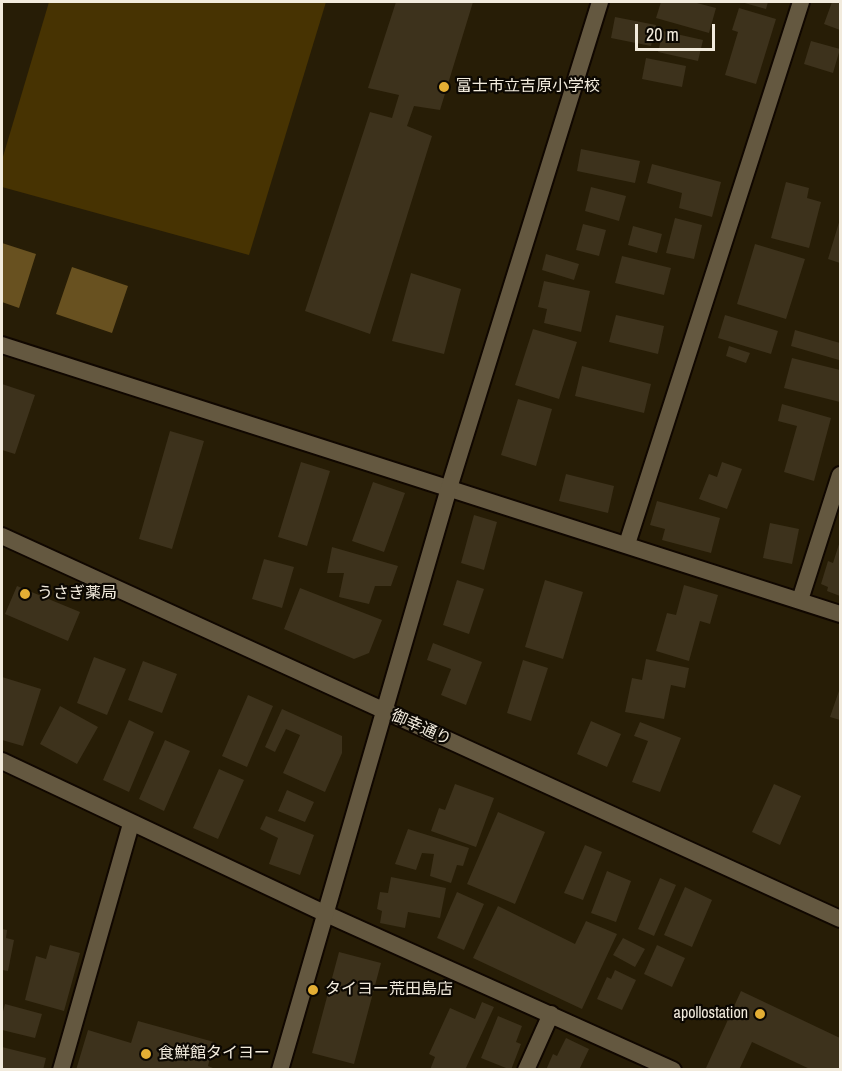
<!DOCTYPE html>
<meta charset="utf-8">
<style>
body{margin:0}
#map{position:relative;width:842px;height:1071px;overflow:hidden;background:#271d06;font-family:"Archivo Narrow",sans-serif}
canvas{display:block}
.frame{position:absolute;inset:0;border:3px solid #f2ebdd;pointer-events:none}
.scale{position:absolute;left:635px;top:24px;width:80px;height:27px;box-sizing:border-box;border:3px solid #f2ebdd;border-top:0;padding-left:8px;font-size:18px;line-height:21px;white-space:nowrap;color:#f2ebdd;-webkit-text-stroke:4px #0c0802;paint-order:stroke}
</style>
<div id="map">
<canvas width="842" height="1071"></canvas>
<div class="frame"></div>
<div class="scale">20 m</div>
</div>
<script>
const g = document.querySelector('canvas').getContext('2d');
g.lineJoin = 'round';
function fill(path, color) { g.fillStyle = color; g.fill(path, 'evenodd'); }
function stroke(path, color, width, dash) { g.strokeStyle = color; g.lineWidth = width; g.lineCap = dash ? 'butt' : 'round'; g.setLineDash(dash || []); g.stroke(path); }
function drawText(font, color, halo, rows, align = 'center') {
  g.font = font + ' "Archivo Narrow","Noto Sans JP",sans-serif'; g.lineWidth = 4.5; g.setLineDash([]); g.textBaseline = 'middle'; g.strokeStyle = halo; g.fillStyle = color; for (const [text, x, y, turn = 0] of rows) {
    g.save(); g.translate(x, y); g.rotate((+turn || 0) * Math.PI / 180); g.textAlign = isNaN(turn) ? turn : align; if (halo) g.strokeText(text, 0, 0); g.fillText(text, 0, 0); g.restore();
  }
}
const green = new Path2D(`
 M49,2H326L249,255L2,187V160Z`);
const water = new Path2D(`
 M2,243L36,254L19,308L2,302Z
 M72,267L128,286L112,333L56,314Z`);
const building = new Path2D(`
 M396,2H473L440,110L414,106L407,126L432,136L370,334L305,311L370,112L392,118L399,95L368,88Z
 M661,2H693L716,8L709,33L656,18Z
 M741,2H768L766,9Z
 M832,2H840V30L824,24Z
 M739,8L776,19L756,84L725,75L738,32L732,30Z
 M615,17L656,25L651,46L611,38Z
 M663,31L703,40L698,61L658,52Z
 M811,41L840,49L833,73L804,64Z
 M646,58L686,66L682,87L642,79Z
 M581,149L640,161L635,183L577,171Z
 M652,164L721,182L712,217L679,208L682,193L647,183Z
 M786,182L809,188L807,198L821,202L809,248L771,238Z
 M591,187L626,196L619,221L585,211Z
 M675,218L702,225L694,259L666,253Z
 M840,219V263L828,259Z
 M583,224L606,230L599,256L576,250Z
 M633,226L662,234L657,253L628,245Z
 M755,244L805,259L786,319L737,304Z
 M546,254L579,264L574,280L542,270Z
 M622,256L671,268L664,295L615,283Z
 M411,273L461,289L444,354L392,341Z
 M544,281L590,291L581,332L544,323L547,309L538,307Z
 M616,315L664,326L658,354L609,342Z
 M725,315L778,331L771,354L718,338Z
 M533,329L577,342L559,399L515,385Z
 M795,330L840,343L839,360L791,346Z
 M729,346L750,353L746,363L726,356Z
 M792,358L840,370V402L784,388Z
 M582,366L651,384L644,413L575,396Z
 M2,384L35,395L15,454L2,450Z
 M518,399L552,409L536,466L501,455Z
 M782,404L831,418L814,481L784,472L797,426L778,421Z
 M170,431L204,441L172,549L139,539Z
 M301,462L330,471L307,546L278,537Z
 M722,462L742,469L727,509L699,499L709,474L717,477Z
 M566,474L614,486L608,513L559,501Z
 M373,482L405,493L384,552L352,541Z
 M657,501L720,518L711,553L662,540L665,529L650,525Z
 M474,515L497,522L484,570L461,563Z
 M770,523L799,529L792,564L763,558Z
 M840,541V596L827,591L828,587L821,584L828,561L833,563Z
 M332,547L398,566L391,586H375L369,604L339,597L344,573H327Z
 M264,559L294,567L282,608L252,599Z
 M457,580L484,589L469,634L443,625Z
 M545,580L583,592L563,659L525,647Z
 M684,585L718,595L710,624L700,621L689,661L656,651L667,613L676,615Z
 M17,586L80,612L68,641L5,614Z
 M300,588L382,620L369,653L354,659L284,629Z
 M433,643L482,662L466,705L441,695L451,669L427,660Z
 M94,657L126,669L107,715L77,703Z
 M646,659L689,668L685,688L671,685L664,719L625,712L632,678L642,680Z
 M523,660L548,668L531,721L507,713Z
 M143,661L177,674L162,713L128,700Z
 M2,677L41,689L23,746L2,740Z
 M840,688V720L830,717Z
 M248,695L273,706L247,767L222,756Z
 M60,706L98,727L77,764L40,744Z
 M282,709L342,736V753L325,792L283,773L300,735L286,729L275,752L265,747Z
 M129,720L154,732L129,792L103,780Z
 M591,721L621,734L607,767L577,754Z
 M640,722L681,738L660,792L632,782L648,741L634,736Z
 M165,740L190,751L164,811L139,799Z
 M219,769L244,780L218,839L193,828Z
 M455,784L494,798L476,847L431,831L439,808L445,810Z
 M774,784L801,796L780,845L752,832Z
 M287,790L314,802L305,822L278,811Z
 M498,812L545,832L515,904L467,884Z
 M266,816L314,835L300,875L269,864L278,838L260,829Z
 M408,829L469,848L463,866L457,865L451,883L430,876L434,854L422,853L416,870L395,864Z
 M585,845L602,852L583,900L564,893Z
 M607,871L631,881L616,922L591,913Z
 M391,877L446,888L440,918L408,912L405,928L380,923L382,911L377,909L380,892L388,893Z
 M660,878L676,885L654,936L638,929Z
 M685,887L712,900L692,947L664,935Z
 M457,892L484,904L464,950L437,938Z
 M498,906L575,944L586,921L617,934L582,1009L473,958Z
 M2,929L7,930L6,938L14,940L8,971L2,970Z
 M623,938L645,949L635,967L613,955Z
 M50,945L80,953L64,1011L25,1000L36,956L46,959Z
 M657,945L685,958L672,987L644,974Z
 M339,952L381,963L354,1064L312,1053Z
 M615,970L636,980L622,1010L597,999L607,977L611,979Z
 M741,991L840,1038V1070H812L752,1042L739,1070H710L706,1068Z
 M482,1002L494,1007L465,1070H430L435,1057L429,1054L450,1008L475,1019Z
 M5,1004L42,1014L35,1038L2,1030V1015Z
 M498,1016L522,1026L516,1042L521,1044L511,1070L481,1058Z
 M138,1021L214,1042L208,1066L218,1070H76L88,1030L131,1043Z
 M566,1038L589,1049L579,1070H546L553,1054L557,1056Z
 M2,1047L46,1058L43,1070H2Z`);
const minor = new Path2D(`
 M2,345L840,614
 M627,544L801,2
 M800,600L840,475
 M2,761L324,913L673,1070
 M61,1070L131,824
 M526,1070L551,1014`);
const tertiary = new Path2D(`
 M2,536L840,919
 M280,1070L449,488L600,2`);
const markers = [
 [444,87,6,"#e3ae34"],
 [25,594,6,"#e3ae34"],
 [313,990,6,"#e3ae34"],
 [760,1014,6,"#e3ae34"],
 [146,1054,6,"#e3ae34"]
];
const poiNames = [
 ["富士市立吉原小学校",456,87],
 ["うさぎ薬局",37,594],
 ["タイヨー荒田島店",325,990],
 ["apollostation",748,1014,"right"],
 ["食鮮館タイヨー",158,1054]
];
const streetNames = [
 ["御幸通り",421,728,24]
];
fill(green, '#473302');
fill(water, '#685120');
fill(building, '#3d321c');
stroke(minor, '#100700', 20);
stroke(tertiary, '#100700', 20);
stroke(minor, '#645840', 16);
stroke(tertiary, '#645840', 16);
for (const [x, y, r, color] of markers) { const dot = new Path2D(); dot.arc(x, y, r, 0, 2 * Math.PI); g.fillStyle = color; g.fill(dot); stroke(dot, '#0c0802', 2); }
drawText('16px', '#f2ebdd', '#0c0802', poiNames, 'left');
drawText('16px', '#f2ebdd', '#0c0802', streetNames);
</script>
